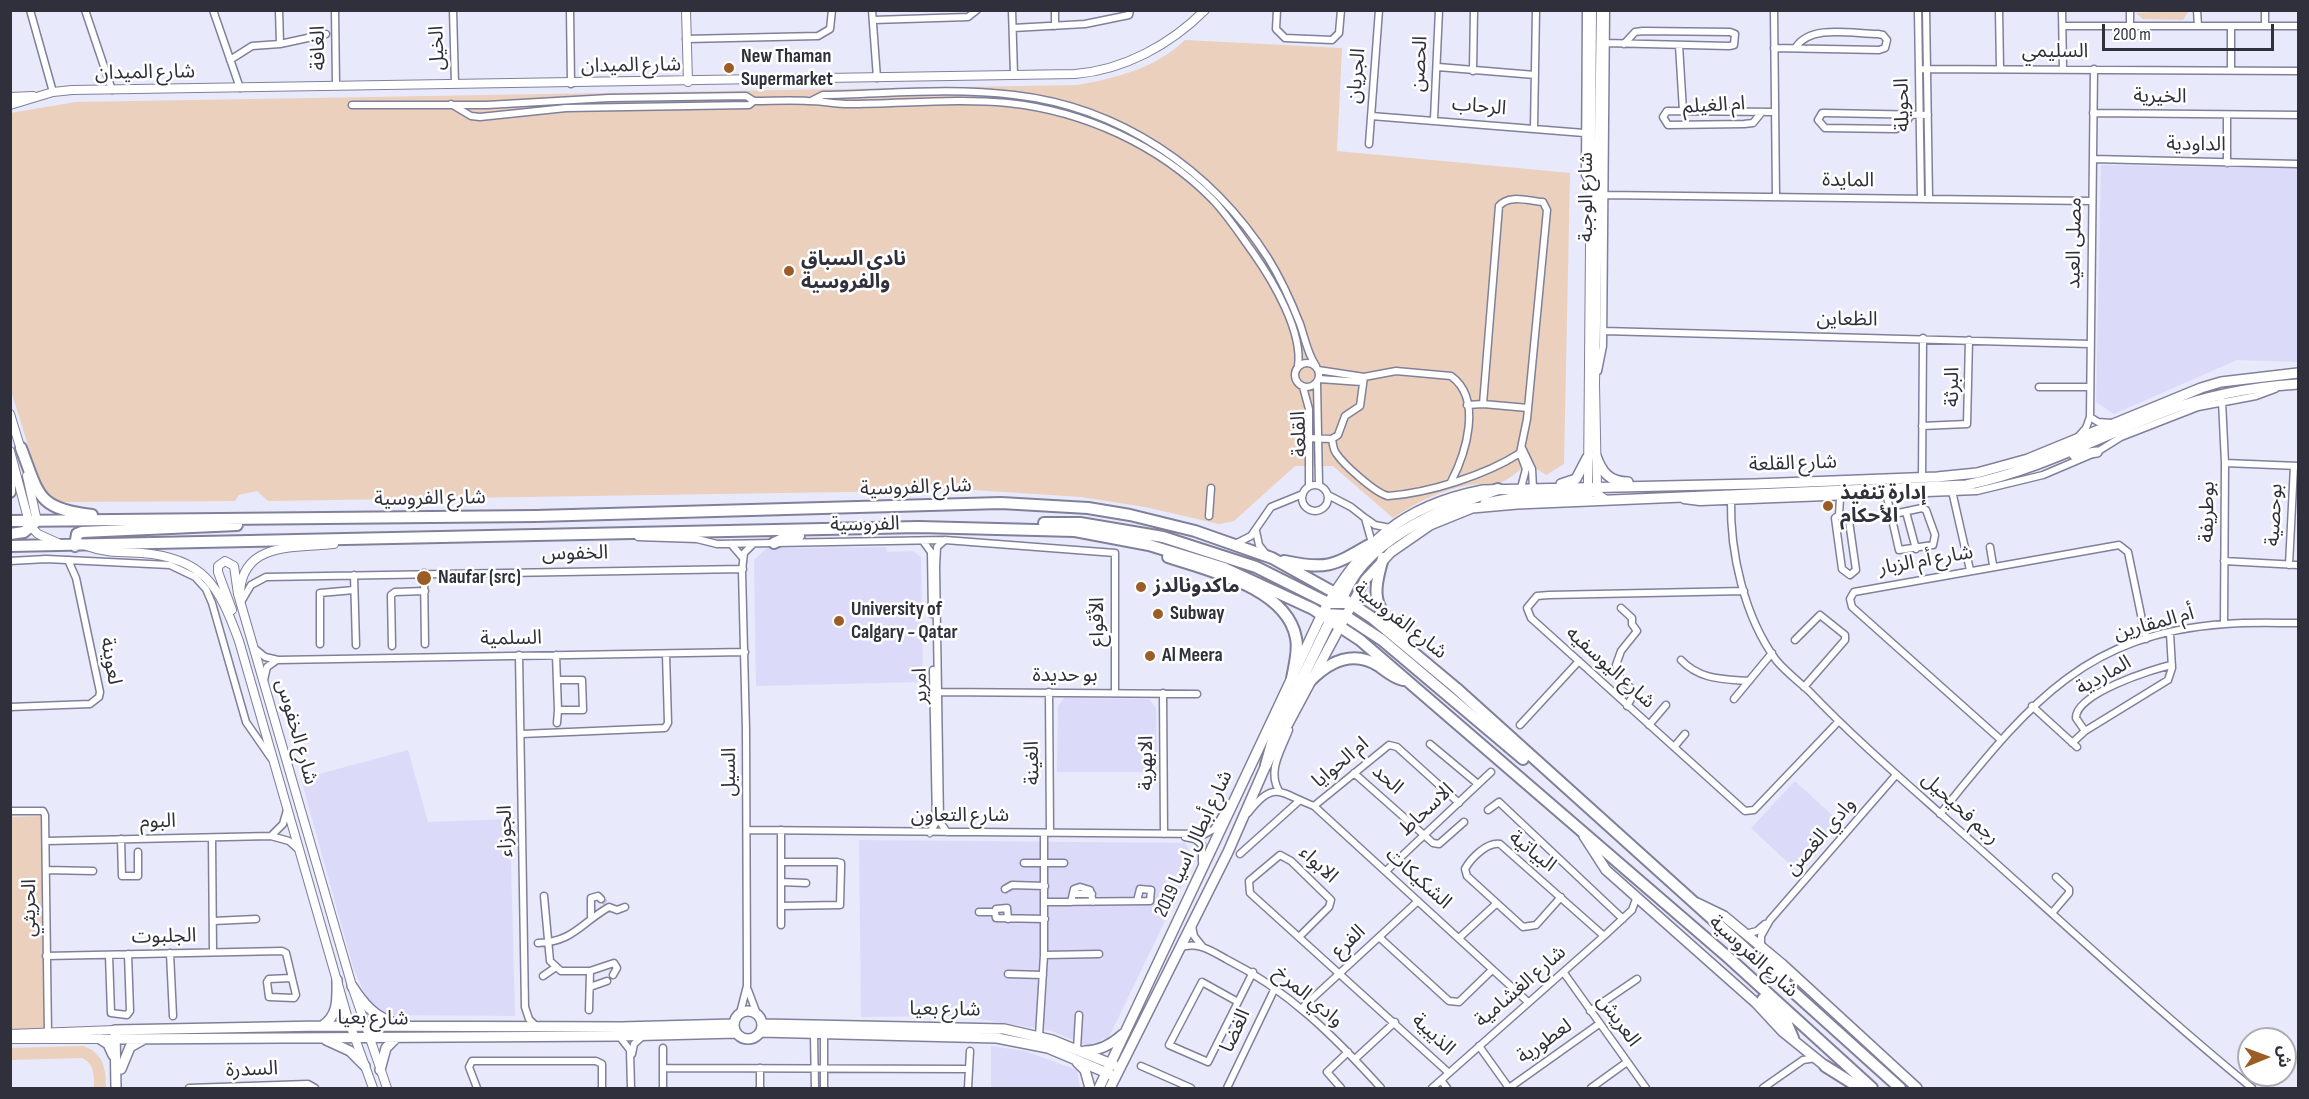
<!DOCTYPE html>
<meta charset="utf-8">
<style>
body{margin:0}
#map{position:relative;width:2309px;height:1099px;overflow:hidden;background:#e8e9fb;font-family:"Sofia Sans Condensed","Noto Sans Arabic",sans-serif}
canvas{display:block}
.frame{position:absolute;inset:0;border:12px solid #30303c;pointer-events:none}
.north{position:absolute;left:2237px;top:1027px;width:60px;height:60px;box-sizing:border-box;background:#fff;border:2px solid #acacb1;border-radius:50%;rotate:89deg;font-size:16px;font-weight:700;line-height:24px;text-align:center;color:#30303c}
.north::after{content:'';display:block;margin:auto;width:21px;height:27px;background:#9c5c26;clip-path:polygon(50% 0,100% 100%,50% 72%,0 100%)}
.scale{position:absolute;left:2102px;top:24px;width:172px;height:27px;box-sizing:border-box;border:3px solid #30303c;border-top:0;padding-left:8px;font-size:18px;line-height:21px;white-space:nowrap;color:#30303c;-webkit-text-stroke:4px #fff;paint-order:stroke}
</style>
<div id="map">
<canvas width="2309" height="1099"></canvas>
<div class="frame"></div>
<div class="north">ش</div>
<div class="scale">200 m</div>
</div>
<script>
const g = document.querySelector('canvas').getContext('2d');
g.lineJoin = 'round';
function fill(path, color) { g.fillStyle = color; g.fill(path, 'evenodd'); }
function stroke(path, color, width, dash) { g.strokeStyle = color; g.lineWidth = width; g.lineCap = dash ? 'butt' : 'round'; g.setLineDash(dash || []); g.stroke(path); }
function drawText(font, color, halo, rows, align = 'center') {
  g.font = font + ' "Sofia Sans Condensed","Noto Sans Arabic",sans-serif'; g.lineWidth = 5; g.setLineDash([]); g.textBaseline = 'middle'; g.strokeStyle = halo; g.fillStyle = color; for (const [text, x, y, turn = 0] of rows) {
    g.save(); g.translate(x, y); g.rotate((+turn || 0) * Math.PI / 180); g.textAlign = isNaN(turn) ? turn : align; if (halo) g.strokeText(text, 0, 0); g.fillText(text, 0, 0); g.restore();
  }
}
const built = new Path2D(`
 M2101,165L2298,168V362L2237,360L2114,414L2096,402Z
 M886,547L887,552L913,551L921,557L923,682L756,686L754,560L767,548Z
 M1064,698L1149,699L1156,708L1157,772H1057L1058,706Z
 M408,750L428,822L510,819L515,1016L386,1015L367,1000L353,967L301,779Z
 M1795,781L1842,824L1800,874L1751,828Z
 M859,840L1185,843L1195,859L1109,1037L1087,1046L1052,1031L961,1016L861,1017Z
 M991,1046L1025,1051L1077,1070L1080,1088H991Z`);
const green = new Path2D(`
 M2189,10L2183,20L2143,19L2136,13Z
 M1185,40L1342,48L1337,151L1570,173L1564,464L1546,475C1523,458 1521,473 1502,482C1493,486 1479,483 1469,485C1441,490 1417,502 1393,518L1333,466H1295L1234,521L1219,524L1145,507L1081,497L974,490L268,501L257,491L239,495L235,501L62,502L43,493L11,391L10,113L76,102L1077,85C1117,78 1156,68 1185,40Z
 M42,816L46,1031L11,1032L10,817Z
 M83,1046C104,1053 106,1069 106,1088H94C94,1076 95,1064 82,1058L11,1060V1048Z`);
const minorTunnel = new Path2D(`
 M601,899L606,903`);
const minor = new Path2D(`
 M30,10L53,92
 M85,10L112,90
 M213,10L240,88
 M279,10L280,44
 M335,10L336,85
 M453,10L455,84
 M570,10L571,84
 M872,10L877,78
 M1012,10L1014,75
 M1055,10V26
 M1277,10L1276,29L1285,38L1332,40L1339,33L1341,10
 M1586,10L1585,175L1591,185
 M1774,10L1776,197
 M1918,10L1921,199
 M1926,10L1929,198
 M1999,10L2000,69
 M2062,10L2063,69
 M2130,10V26
 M2197,10L2198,26
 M2265,10V26
 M873,20L968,17L977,10
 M2063,26H2298
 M2231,26V70
 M1013,28L1085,24L1129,15L1130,10
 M686,39L818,36L830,29L832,10
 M1605,43L1729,46L1734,45L1735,34L1730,32L1643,31L1635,32L1624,44
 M1679,45L1683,111
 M1774,48L1879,50L1885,48L1887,40L1883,35L1878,34C1853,34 1811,24 1796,47
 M230,60L252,46L280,44L326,34
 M1438,67L1535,75
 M1919,69L2298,71
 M1473,71L1474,10
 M811,101L823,95C886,94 951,87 1014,95C1120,107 1211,169 1268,258C1281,279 1291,301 1300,324C1305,338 1307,353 1316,366
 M451,104L471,116L480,117L566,108L749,105L754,101C772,101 790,100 808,101C822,101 835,104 849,104C901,104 955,98 1008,103C1084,111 1159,145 1213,200C1228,216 1241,236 1254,254C1273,281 1303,332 1298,366
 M352,105H487L609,98L746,96L754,101
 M1762,112L1753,123L1744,124L1668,125L1663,117L1667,111L1775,112
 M2093,113L2298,115
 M2227,115V163
 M1371,116L1584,133
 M1910,116L1905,124L1896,129L1825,128L1818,120L1822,113H1826L1928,115
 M1434,119L1439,10
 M1534,128L1536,10
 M1369,144L1379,10
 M2093,159L2298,164
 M1604,195L2092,201
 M1603,331L2090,344
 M1295 375a12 12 0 1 1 24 0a12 12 0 1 1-24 0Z
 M1318,370L1364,377
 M1598,371L1603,346L1606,10
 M1319,379L1362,382
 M1317,383L1319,485
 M1303,387L1309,409V486
 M2039,387H2090
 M2222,401L2225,463L2224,624
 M1467,405L1483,404L1528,408
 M2090,417L2098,422L2111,423
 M1922,426L1967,424L1969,340
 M2078,437L2086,428L2090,417L2094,69
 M1310,438L1332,439C1333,444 1333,449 1336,453C1343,464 1375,493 1388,496C1429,493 1486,475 1520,453L1527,419L1547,210L1543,202C1528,201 1509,194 1499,206L1483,404
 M1332,439L1338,435L1345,416L1360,406L1364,377L1396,371L1451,376C1483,399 1466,453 1451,482
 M1522,448L1532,469L1533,488
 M1520,453L1526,469L1521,488
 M2225,463L2298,466
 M1922,478L1923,338
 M1302 498a13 13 0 1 1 26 0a13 13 0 1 1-26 0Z
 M1952,491L1970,570
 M1328,495L1351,507L1365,518
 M1887,497L1899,550L1933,545L1935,535L1926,510L1922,508L1889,515
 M1684,500L1700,502L1977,491L2043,475L2097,452L2121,437L2198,407L2256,396L2275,389
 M1731,500C1730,553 1744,616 1776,660C1786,672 1798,681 1809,691C1851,735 1897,775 1942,815C2045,906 2146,1001 2252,1088
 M1906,512L1916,549
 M1839,515L1848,517L1849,521L1856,570L1850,575L1842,569L1835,518L1839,515L1840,498
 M1209,516L1211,488
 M1256,531L1259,545L1266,554
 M638,537L697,539L717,544L945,540L1115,553V692
 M945,540L937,547L936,567L940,822L947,832
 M923,541L931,552L932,614
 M1372,543L1365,518L1375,525L1390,528
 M731,544L743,558
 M1235,544L1251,536L1271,507L1303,494
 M1990,547L1993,565
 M10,561L46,559L170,565L195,577L206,589L212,603L246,722L271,758
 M2224,561L2298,565
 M2289,565L2294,466
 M424,573L425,644
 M354,575L356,645
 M1744,591L1549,595L1537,596L1527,608L1531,618L1745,811L1754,810L1838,722
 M241,602L251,585L266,577L743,569
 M1621,608L1632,618V624L1637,631L1621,651L1616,665L1620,678L1635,692L1627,706
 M1795,640L1820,615L1845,635V640L1804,687
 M320,644V593L354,590
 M392,646L391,595L395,592L425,591
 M254,648L265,657L278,660L745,652
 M519,655L525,1007L529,1019L536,1026
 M556,655L558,710H583L582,680H557
 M1681,660C1700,680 1723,679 1749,681
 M264,680L267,667L277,660
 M936,692L1197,694
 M1049,692L1050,833
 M1163,693L1164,834
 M1734,699L1772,653
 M2032,706L2077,747
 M10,707L90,704L99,697L100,692L76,578L68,560
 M557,723L558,710
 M1520,725L1579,661
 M1649,725L1666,705
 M2085,731L2076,718C2075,694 2152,669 2172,665
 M521,734L665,728L668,723L666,654
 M2001,740L1852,607L1850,599L1854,592L2119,545L2128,552L2146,639
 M2072,743L2085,731L2168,680L2172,668L2170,633
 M1430,744L1478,784
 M1674,747L1685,734
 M1354,773L1433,843L1439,844L1464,822
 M1279,791C1267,771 1281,751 1289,730
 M1314,806L1389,745L1397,747L1459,803
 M1488,810L1499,802L1623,919
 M10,811H43L45,815L48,1035
 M1248,813C1274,779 1280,793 1314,806L1528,1002
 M1940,814C2025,710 2080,634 2225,624C2250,622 2274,623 2298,623
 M747,830L1205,834L1214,829L1224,813
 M781,830V925
 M930,833L936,822L933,670
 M271,836L283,824L287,810
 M1185,837L1195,839L1202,845V862
 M212,838L213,952
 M121,839L122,876H138V852
 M46,841L271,836L289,841L298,849
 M1240,854L1299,801
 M781,862H837L841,863V868L840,905L781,906
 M1024,863H1064
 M46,870L93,871
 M1386,871L1491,772
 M781,882L806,883
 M1005,889L1012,885L1045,886
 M1073,894H1092
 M544,896L550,961L561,971H590
 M1561,897L1536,925L1523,927L1467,876L1465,869C1471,858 1487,842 1500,844L1604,936
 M1045,902L1150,901L1151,890L1140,889L1137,901
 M1071,902L1074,889L1080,887L1090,890L1093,902
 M979,912H995L996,909L1007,908L1008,919
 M995,912L996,918L1045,919
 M2052,913L2069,893V889L2056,877
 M591,917V898L598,896L601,899
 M213,921L256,919
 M1192,926L1194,936L1202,946
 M1745,934L1757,931L1765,924
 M1299,937L1329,907L1331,900L1291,861L1280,855L1249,881L1250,893L1449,1073
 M1379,937L1449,1001L1459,1002L1492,970
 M1459,938L1496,904
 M538,943C573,942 581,923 609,907L617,910L625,907
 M1761,946V936L1770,920L1896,775
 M1179,948C1197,941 1210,950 1226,959C1288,990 1335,1037 1381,1088
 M170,953L173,1016
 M109,955L111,1013L127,1015L130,1011L128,954
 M1044,955L1099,954
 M46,956L282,951L286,953L296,995L294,998L269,997L267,982L269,979L291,978
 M1564,973L1646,1088
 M1008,974L1043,975
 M543,976L556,967
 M590,987L607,981
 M748,990L757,1014
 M1238,1002L1202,982L1169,1045L1208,1062L1253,972
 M1302,1008L1418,901
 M589,1010L590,971L614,963L617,968L613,975
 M1590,1011L1637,979
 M740,1013L747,986L746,730L742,571L744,553L753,544
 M814,1035L815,1088
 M824,1035V1088
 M619,1036L630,1050L631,1088
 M1039,1036L1044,955V833
 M1479,1046L1509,1088
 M1077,1049L1079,1015
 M632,1054L634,1044L643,1036
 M1355,1059L1395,1022
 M1141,1066L1191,1088
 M663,1068L968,1069
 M760,1068V1088
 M1441,1080L1447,1088
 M189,1088L308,1084L315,1088
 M477,1088L469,1067L472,1061H596L602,1064V1088
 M663,1088V1048
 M968,1088L970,1051
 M1227,1088L1275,988
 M1341,1088L1327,1072L1348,1052
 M1432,1088L1604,936L1632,910L1636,899
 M1509,1088L1599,1024
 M1591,1088L1627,1062
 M1763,1088L1803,1060L1816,1058`);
const tertiary = new Path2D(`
 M686,10L688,82
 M1592,10L1588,481V487L1606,500
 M10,97L33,96
 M10,105L53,92L72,90L1075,74C1124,70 1170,45 1205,10
 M10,414L22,453
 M10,451L30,526L38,534L58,543
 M27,476L37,521
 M1597,488L1595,384L1601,10
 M87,546C105,553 123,552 142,553C204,558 219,586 239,641L348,1019L373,1088
 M240,592C243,541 297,548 334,544
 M232,610L218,572V566L225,561L234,566L238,594L352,986L387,1088
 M10,1034L115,1030
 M10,1039H115`);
const secondary = new Path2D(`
 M2074,455L2097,452
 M1596,456C1602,472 1609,482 1628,482
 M1561,484L1576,479L1587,458
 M1485,503L1518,497L1586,495L1597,488
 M1584,836L1606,870L1756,1003L1782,1031L1829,1069
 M1697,903L1724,916L1782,964L1917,1088
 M352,986C363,1003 374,1017 395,1023
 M734 1025a14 14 0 1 1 28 0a14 14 0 1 1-28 0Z
 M763,1024L1004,1029L1052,1040L1114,1065
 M322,1026C339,1015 337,999 337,980
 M761,1032L997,1038L1048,1048L1112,1075
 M100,1039L108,1044L113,1055
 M115,1039L619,1036L736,1033
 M326,1040L350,1051L365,1066
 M1085,1051C1100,1051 1112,1044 1123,1034
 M1077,1062L1085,1070L1090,1088
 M121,1069L130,1047L144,1039
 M380,1070L386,1048L396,1038
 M116,1088L115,1030L322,1026L622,1027L734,1024
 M1099,1088L1322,614C1362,543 1401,506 1483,490L1755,484L1937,477L1977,473L2028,459L2201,388L2221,382L2298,373
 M1110,1088L1228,852L1266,765L1365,580L1391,552L1430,525L1472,508L1517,504L1966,485C2036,471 2097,438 2164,412C2207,395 2252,387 2298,384`);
const trunk = new Path2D(`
 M21,448C39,495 37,509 92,515
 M10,467V492
 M10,521L536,516L1001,503L1088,508L1130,515L1195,531L1272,558L1335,593L1371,617L1456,688L1900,1088
 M1044,523H1080L1163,537L1256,567L1328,603H1350
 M10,534L24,532L37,521
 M774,543L789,536H799
 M10,546L919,527L1075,531L1149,545L1224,568L1313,609L1360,640L1730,959L1872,1088
 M75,546L77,534L82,532L237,525
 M1168,557C1210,571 1287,588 1296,638C1299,651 1294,666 1292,679
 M1383,558C1371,600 1374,606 1405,637
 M1284,561C1327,570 1333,566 1369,545
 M1341,603C1359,540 1442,509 1498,489
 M1323,614L1344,615L1382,640L1523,759
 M1311,680C1330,661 1354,650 1379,666C1387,672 1394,678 1403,680
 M1266,765L1274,736L1333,615
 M1767,953L1785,978
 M1763,999L1787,1024L1793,1038
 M1825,1066L1860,1088`);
const markers = [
 [729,68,6,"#9c5c26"],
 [789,271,6,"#9c5c26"],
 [1828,506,6,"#9c5c26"],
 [424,578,8,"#9c5c26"],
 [1141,587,6,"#9c5c26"],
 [1158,614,6,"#9c5c26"],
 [839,621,6,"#9c5c26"],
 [1150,656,6,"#9c5c26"]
];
const streetNames = [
 ["الغافة",319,48,-91],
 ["الخيل",438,48,-92],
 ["السليمي",2055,52],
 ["الحصن",1420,64,-87],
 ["شارع الميدان",631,66,-1],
 ["شارع الميدان",145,73,-1],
 ["الجريان",1357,76,-85],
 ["الخيرية",2160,97,1],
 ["الحويلة",1903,105,-91],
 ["ام الغيلم",1714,106,-3],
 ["الرحاب",1479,107,5],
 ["الداودية",2196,145,1],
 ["المايدة",1848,181,1],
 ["شارع الوجبة",1587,197,-90],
 ["مصلى العيد",2075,243,-89],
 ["الظعاين",1847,320,1],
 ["البرثة",1953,387,-90],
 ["القلعة",1300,434,-92],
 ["شارع القلعة",1793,464,-2],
 ["شارع الفروسية",916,488,-2],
 ["شارع الفروسية",430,499,-1],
 ["بوطريفة",2208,512,-89],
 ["بوحصية",2275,515,-87],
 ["الفروسية",865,525,-1],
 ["الخفوس",575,554,-1],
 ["شارع أم الزبار",1926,561,-10],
 ["شارع الفروسية",1400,621,38],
 ["الأقواع",1098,622,-90],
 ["أم المقارين",2154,624,-15],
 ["السلمية",511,639,-1],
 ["لعوينة",110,661,80],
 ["شارع اليوسفيه",1610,668,42],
 ["بو حديدة",1065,676],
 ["الماردية",2104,676,-29],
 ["امرير",921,686,-91],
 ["شارع الخفوس",296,732,74],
 ["الغينة",1033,763,-91],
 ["الابهرية",1147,763,-90],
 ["ام الحوايا",1341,763,-40],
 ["السيل",730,772,-90],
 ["الحد",1387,780,42],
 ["رجم فحيحيل",1960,809,42],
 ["الاسحاط",1427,810,-43],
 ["شارع التعاون",960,816],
 ["البوم",158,822,-1],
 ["الجوزاء",506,831,-91],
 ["وادي الغصن",1821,837,-49],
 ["شارع أبطال اسيا 2019",1194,844,-65],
 ["البياتية",1532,852,38],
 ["الابواء",1318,865,43],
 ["الشكيكات",1418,879,42],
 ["الحريثي",30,908,-90],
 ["الجلبوت",164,937,-1],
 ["الفرع",1349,942,-43],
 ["شارع الفروسية",1753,957,42],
 ["شارع الغشامية",1521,987,-41],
 ["وادي المرخ",1308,997,40],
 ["شارع بعيا",945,1010,1],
 ["شارع بعيا",373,1019,1],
 ["العريش",1618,1021,54],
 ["الغضا",1236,1031,-65],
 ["الذيبية",1433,1035,43],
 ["لعطورية",1545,1042,-35],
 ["السدرة",252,1070,-2]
];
const poiNames = [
 ["New Thaman",741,57],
 ["Supermarket",741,80],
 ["نادي السباق",801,260],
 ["والفروسية",801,283],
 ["إدارة تنفيذ",1840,494],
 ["الأحكام",1840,517],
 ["Naufar (src)",438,578],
 ["ماكدونالدز",1153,587],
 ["University of",851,610],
 ["Calgary - Qatar",851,633],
 ["Subway",1170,614],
 ["Al Meera",1162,656]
];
fill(built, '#dbdbf9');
fill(green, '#ead0bd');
stroke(minorTunnel, '#c3c4d5', 6, [6, 3]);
stroke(minor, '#80809b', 9);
stroke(tertiary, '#80809b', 10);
stroke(secondary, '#80809b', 12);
stroke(trunk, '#80809b', 14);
stroke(minor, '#fff', 6);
stroke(tertiary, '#fff', 8);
stroke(secondary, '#fff', 9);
stroke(trunk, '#fff', 10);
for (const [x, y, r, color] of markers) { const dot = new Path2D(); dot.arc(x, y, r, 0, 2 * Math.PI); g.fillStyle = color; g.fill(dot); stroke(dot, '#fff', 2); }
drawText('20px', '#30303c', '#fff', streetNames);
drawText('bold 20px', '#30303c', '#fff', poiNames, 'left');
</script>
